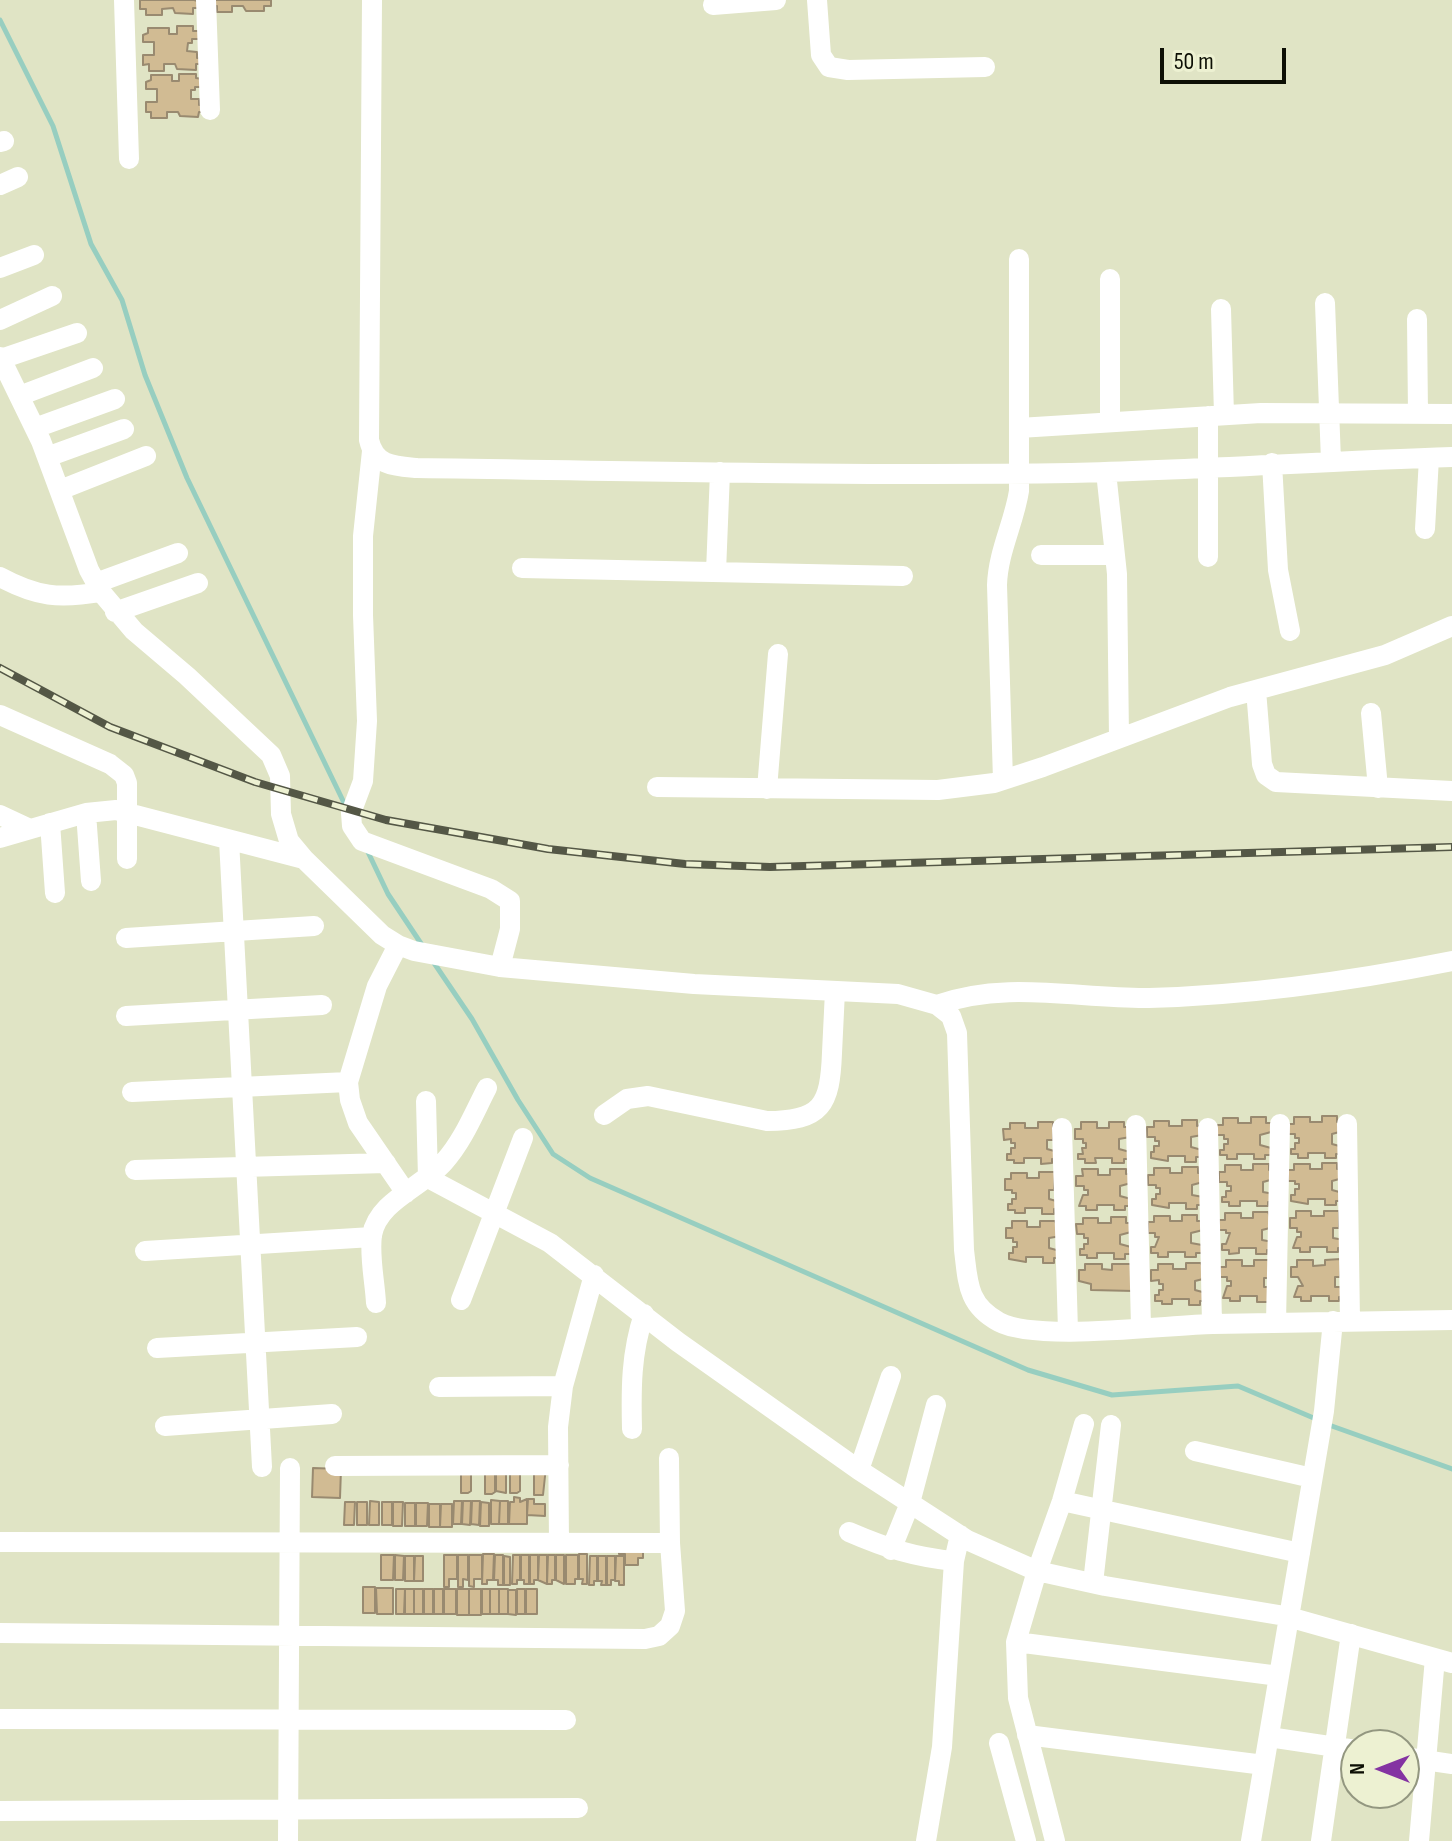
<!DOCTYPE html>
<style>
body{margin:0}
#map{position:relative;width:1452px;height:1841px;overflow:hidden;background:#e0e4c5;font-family:"Sofia Sans Condensed",sans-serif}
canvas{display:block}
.north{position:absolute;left:1340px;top:1729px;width:80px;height:80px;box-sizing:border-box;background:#edf1d2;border:2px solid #939780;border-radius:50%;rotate:270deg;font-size:22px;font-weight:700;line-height:32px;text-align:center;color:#0d0f05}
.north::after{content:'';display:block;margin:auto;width:28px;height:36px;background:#8433a2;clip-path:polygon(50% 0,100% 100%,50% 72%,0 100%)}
.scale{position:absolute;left:1160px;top:48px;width:126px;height:36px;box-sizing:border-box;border:4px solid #0d0f05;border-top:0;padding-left:10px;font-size:24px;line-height:28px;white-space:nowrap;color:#0d0f05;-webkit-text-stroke:6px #edf1d2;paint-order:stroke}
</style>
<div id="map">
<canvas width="1452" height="1841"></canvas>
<div class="north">N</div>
<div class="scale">50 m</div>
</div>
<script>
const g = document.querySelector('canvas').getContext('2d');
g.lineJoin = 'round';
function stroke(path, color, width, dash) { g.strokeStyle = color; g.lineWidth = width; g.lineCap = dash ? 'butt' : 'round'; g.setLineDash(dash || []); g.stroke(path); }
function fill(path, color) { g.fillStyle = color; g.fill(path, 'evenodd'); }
const stream = new Path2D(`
 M0,20L53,126L91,244L122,300L145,375L187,478L347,809
 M367,850L388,894L422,945
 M432,960L472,1019L518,1100L553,1154L590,1178L1028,1370L1112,1395L1238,1386L1316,1419
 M1329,1425L1452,1469`);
const building = new Path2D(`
 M140,0H194L201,2V8H193V14L175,13L173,8L162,9V15H146V9H140Z
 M211,0H271V6H264V11H246L243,6H232V12H217V6H211Z
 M177,26H193V31H201V39H192V43H188L187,51L197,52V58H203V64H196V70L177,69L175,64H164V71H149V64L143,65V55H154V42H143V35L148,33V28H169V34H177Z
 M179,74H196V78L203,79V87H195V90H191V99H199V105H206V112H199L198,117L180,116L178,112H167V118H151V112H146V102H157V89H146V82L151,80V75H172V81H179Z
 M1322,1116H1337V1122H1343V1131L1332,1134V1144L1343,1147V1154H1336V1158H1325V1153H1308V1158H1298V1154H1291V1149H1295V1143H1299V1138H1295V1134H1288V1124H1294V1117H1310V1122H1322Z
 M1251,1117H1266V1123H1271V1132L1260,1135V1145L1271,1148V1155H1265V1159H1254V1154H1237V1159H1227V1155H1220V1150H1224V1144H1228V1139H1224V1135H1216V1125H1223V1118H1238V1123H1251Z
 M1182,1120H1197V1126L1202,1125V1135L1191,1137V1147L1202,1150V1157H1196V1162H1185V1156H1168V1161L1151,1158V1152H1154V1146H1159V1141H1155V1137H1147V1127H1154V1121H1169V1126H1182Z
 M1038,1122H1053V1140H1047V1149L1058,1152V1159H1052V1163L1041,1164V1158H1024V1163H1014V1160H1007V1154H1011V1148H1015V1143H1011V1139L1004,1140L1003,1129H1010V1123H1025V1128H1038Z
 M1081,1122H1097V1128H1109V1122H1124V1127H1130V1137L1119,1139V1149L1130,1152V1159H1124V1163H1112V1158H1095L1096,1163H1085V1159H1078V1154H1083L1082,1148H1086V1143H1083V1139H1075V1129H1081Z
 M1322,1163H1337V1169H1343V1178L1332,1181V1190L1343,1193V1201H1336V1205H1325V1199H1308V1204L1291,1201V1195H1295V1189H1299V1184H1295V1181H1288V1170H1294V1164H1310V1169H1322Z
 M1253,1164H1269V1170H1274V1179L1263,1182V1192L1274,1194V1202H1268V1206H1257V1201H1240V1206H1229V1202H1222V1197H1226V1191H1231V1186H1227V1182H1219V1172H1225V1165H1241V1170H1253Z
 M1182,1167H1198V1173H1203V1182L1192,1185V1195L1203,1197V1205H1197V1209H1186V1203H1169V1208L1152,1205V1199H1156V1194H1160V1188H1156V1185H1148V1175H1154V1168H1170V1173H1182Z
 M1082,1169H1098V1175H1110V1169H1126V1174H1131V1183L1120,1186V1196L1131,1199V1206H1125V1210H1114V1205H1097V1210H1086V1206H1079L1083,1195H1088V1190H1084V1186H1076V1176H1083Z
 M1039,1172H1055L1054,1190H1049V1199L1060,1202V1209H1054V1214H1042V1208H1025V1213H1015V1210H1008V1204H1012V1199H1016V1193H1012V1190H1005V1179H1011V1173H1027V1178H1039Z
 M1296,1211H1311V1216H1324V1211H1339V1228H1333V1238L1344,1240V1248H1338V1252H1327V1247H1310V1252H1300V1248H1293L1297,1237H1301V1232H1297V1228H1290V1218H1296Z
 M1253,1212H1268L1274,1227L1262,1230V1240L1273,1242V1250H1267V1254H1256V1248H1239V1253L1229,1254V1250H1222V1244H1226L1230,1233H1226V1230H1219V1220H1225V1213H1241V1218H1253Z
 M1182,1215H1197V1221H1203V1230L1191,1233V1243L1202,1245V1253H1196V1257H1185V1252H1168V1257H1158V1253H1151V1247H1155L1159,1237H1155V1233H1148V1222H1154V1216H1170V1221H1182Z
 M1111,1217H1126V1223H1131V1232L1120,1235V1244L1131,1247V1254H1125V1259H1114V1253H1097V1258H1087V1255H1080V1249H1084V1244H1088V1238H1084V1234H1077L1076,1224H1083V1218H1098V1223H1111Z
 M1012,1221H1027V1227H1040V1221H1055L1061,1236L1049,1238V1248L1060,1251V1258H1054V1263H1043V1257H1026V1262L1009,1259V1253H1013V1247H1017V1242H1013V1238H1006V1228H1012Z
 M1341,1259L1340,1277H1335V1287H1340L1346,1297H1339V1301H1329V1296H1311V1301H1301V1297H1294L1298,1286H1303L1298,1277H1291V1267H1297V1260H1313V1266L1325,1265V1260Z
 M1226,1260H1242V1266H1254V1260H1269V1278H1264V1287H1269V1302H1257V1296H1240V1301H1230V1298H1223L1227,1286H1231V1281H1227V1277H1220V1267H1226Z
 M1186,1263H1201L1207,1278L1195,1281V1290L1206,1293V1301H1200V1305H1189V1299H1172V1304H1162V1301H1155V1295H1159V1290H1163V1284H1159V1280L1151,1281V1270H1158V1264H1173V1269H1186Z
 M1085,1264H1102V1269L1112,1270V1264H1131L1134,1291L1091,1290V1284L1079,1281V1270H1085Z
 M534,1467H546L543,1495H534Z
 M313,1468L341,1469L340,1498L312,1497Z
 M461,1470H471V1491L468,1493H461Z
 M510,1470H520V1491L517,1493H510Z
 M485,1471H495V1492L492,1494H485Z
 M496,1472H506V1493L496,1491Z
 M514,1497L520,1498V1502L527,1499V1524H509L510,1502H514Z
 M528,1499H534V1504H545V1516L527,1515Z
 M491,1500L500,1501L499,1524H491Z
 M370,1501L379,1502V1525H369Z
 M454,1501H462L461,1524H453Z
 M463,1501H471L470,1525L462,1524Z
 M472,1501H480L479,1525L471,1524Z
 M500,1501H508V1524H499Z
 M345,1502H355L354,1525H344Z
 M357,1502H367V1525H357Z
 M382,1502H392V1525H382Z
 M393,1502H403L402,1526H393Z
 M481,1502L489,1503V1526H480Z
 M405,1503H415V1526H405Z
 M416,1503H428L427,1526H416Z
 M429,1504H440V1527H429Z
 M441,1504H452V1527H440Z
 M619,1548H643V1558H638V1565H625V1554H619Z
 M483,1554H494L493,1580H487V1584H482Z
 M579,1554H587V1584H582L583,1579H579Z
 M381,1555H394L393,1580H381Z
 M395,1555L404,1556L403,1580H395Z
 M444,1555H457V1579H449V1587H444Z
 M458,1555H468V1580L463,1579V1587H458Z
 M469,1555H482V1579H474V1587L469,1586Z
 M495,1555H503V1585H498V1580H494Z
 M513,1555H520V1580H517V1584H512Z
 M521,1555H529V1584H524V1580H521Z
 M530,1555H538V1580H534V1584H530Z
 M539,1555H547V1584L538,1580Z
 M548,1555H555V1580H552V1584H547Z
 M556,1555H564V1584L556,1580Z
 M566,1555H578V1579H575V1584H566Z
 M405,1556H414V1581H405Z
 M415,1556H423V1581H414Z
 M504,1556L510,1557V1585H504Z
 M590,1556H597V1581H594V1585H589Z
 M598,1556H606V1585H601L602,1581H598Z
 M607,1556H615V1580H611V1585H607Z
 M616,1556H624V1585H619V1581H615Z
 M363,1587H375V1613H363Z
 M376,1588H393V1614H377Z
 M396,1589H405L404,1614H396Z
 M405,1589H414V1614H405Z
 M414,1589H423V1614H414Z
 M424,1589H433V1614H424Z
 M434,1589H443V1614H434Z
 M444,1589H456V1614H444Z
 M457,1589H469V1615H457Z
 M469,1589H481V1615H469Z
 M482,1589H490V1614H482Z
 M490,1589H499V1614H490Z
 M499,1589H508V1614H499Z
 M517,1589H525V1614H517Z
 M526,1589H537V1614H526Z
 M508,1590H516V1615L508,1614Z`);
const minor = new Path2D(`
 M124,0L129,159
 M206,0L210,110
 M372,0L369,440C375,466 394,466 417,468C635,471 853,476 1071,473C1198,470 1325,461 1452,457
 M817,0L821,55L829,67L848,70L985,67
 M713,5L776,0
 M0,142L4,141
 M0,185L18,177
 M0,268L34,255
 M1110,279V422
 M1325,303L1331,461
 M1221,309L1224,415
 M1417,319L1418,414
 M0,320L52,296
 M0,357L41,441L89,570L101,592L134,631L187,676L271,755L280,776L281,814L289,841L304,859L382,935L398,945L414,951L500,967L694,984L898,994L937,1005L951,1016L957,1033L964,1250C968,1282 967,1305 999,1322C1036,1342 1166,1325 1213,1324C1293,1322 1372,1322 1452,1320
 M1,359L77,333
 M19,396L93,368
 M1208,416V557
 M35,428L115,399
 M1019,428L1261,413L1452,414
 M372,451L363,536V615L367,721L363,781L351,813L352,826L362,841L491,889L510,901V929L500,967
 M47,457L124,429
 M1272,463L1278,570L1290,631
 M1106,472L1117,574L1119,738
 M60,490L146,456
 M1425,529L1429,458
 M1041,555H1115
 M522,568L903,576
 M716,572L720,472
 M0,577C37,597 59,599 101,592
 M96,583L178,553
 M115,612L198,583
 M1256,690L1262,764L1266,775L1276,782L1452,791
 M1371,713L1378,788
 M0,715L110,764L124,775L127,783V859
 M1003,780L997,585C998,552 1014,523 1019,491V259
 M657,787L938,790L994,783L1043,767L1230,697L1385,655L1452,626
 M767,789L778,654
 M86,813L91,881
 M0,815L30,829
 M50,823L55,893
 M0,838L86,813L116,810L304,859
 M229,840L262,1467
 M126,938L314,926
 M398,945L377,986L348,1082L350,1100L358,1123L406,1193
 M937,1005C1006,980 1078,999 1149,998C1251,995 1352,981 1452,961
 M126,1016L322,1005
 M132,1092L348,1082
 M426,1101L428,1178L550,1243L678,1342L859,1470L967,1540L1037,1571L1105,1586L1285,1616L1452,1663
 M604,1115L627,1099L648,1096L767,1121C822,1121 830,1105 832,1053C833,1033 834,1012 835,991
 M1347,1124L1350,1321
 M1136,1125L1141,1327
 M1062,1128L1068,1331
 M1208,1128L1212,1324
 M135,1170L386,1163
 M145,1251L372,1237
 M461,1300L523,1138
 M376,1303C375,1282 369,1256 372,1235C378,1201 421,1188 444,1162C463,1141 474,1113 487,1088
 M1276,1323L1280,1124
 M157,1348L357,1337
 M439,1387L563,1386
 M165,1426L332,1414
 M632,1429C631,1389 631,1353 644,1314
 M1195,1451L1312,1478
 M335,1466L559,1465
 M859,1470L891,1376
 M1062,1501L1300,1553
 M849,1532C886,1548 914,1557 954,1561
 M0,1542L670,1543
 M559,1543L558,1427L563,1386L594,1275
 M891,1550L910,1503L936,1405
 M1093,1583L1111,1425
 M0,1633L645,1639L659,1636L670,1626L675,1611L670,1543L669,1458
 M1016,1642L1279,1676
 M0,1719L566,1720
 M1027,1735L1264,1765
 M1269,1737L1356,1750
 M999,1743L1026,1841
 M1404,1757L1452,1764
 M0,1811L578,1808
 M288,1841L290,1468
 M926,1841L942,1747L954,1561L960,1535
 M1055,1841L1018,1698L1016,1642L1037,1571L1062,1501L1084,1424
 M1251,1841L1324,1411L1333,1321
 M1321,1841L1351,1634
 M1419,1841L1435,1658`);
const rail = new Path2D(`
 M0,668L110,727L255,782L386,820L548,849L685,864L770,867L1452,847`);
stroke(stream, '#97cec0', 5);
fill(building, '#d1bb93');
stroke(building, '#998a70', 2);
stroke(minor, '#fff', 20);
stroke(rail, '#545746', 8);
stroke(rail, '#edf1d2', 5, [15]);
</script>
